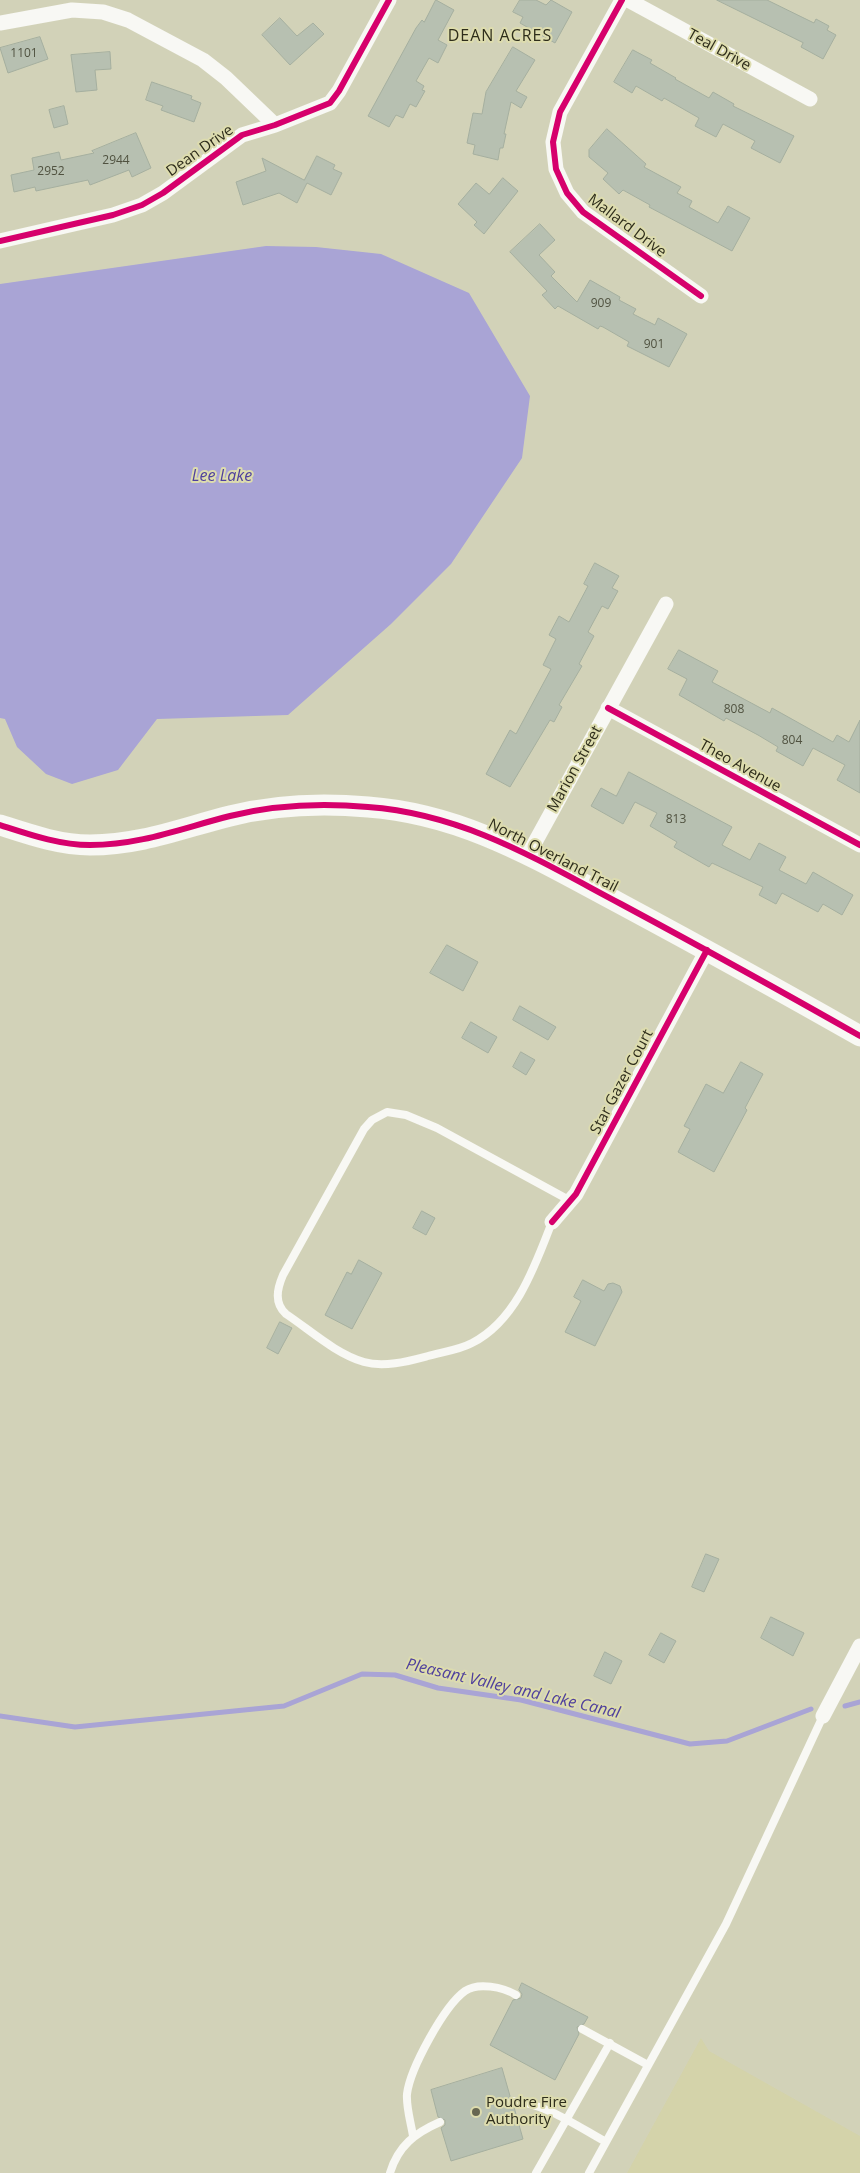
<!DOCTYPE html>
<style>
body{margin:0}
canvas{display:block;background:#d2d2b8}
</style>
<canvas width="860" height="2173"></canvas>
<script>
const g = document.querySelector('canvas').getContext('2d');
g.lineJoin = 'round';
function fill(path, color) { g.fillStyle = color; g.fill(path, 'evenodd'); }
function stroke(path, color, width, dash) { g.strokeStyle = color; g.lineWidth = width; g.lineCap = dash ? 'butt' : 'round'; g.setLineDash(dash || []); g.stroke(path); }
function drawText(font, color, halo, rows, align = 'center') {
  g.font = font + ' "Open Sans",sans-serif'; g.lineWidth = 4; g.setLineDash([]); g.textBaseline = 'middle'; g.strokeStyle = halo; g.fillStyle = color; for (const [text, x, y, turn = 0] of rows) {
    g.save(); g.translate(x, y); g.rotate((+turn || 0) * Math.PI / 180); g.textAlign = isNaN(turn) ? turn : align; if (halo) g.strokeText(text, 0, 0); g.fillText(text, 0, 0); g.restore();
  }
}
const built = new Path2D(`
 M701,2038L709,2051L860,2136V2173H627Z`);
const water = new Path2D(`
 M266,246L316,247L381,254L469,293L530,396L522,458L451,564L391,624L288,715L157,719L118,770L72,784L46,774L17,747L5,719L0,718V284Z`);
const stream = new Path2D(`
 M845,1706L860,1702
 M0,1716L75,1727L284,1706L362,1674L395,1675L438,1688L521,1700L690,1744L727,1741L811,1709`);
const building = new Path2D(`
 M436,0L454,10L438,40L447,45L438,63L429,58L416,81L424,86L422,90L425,91L416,107L410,104L403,118L396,115L389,127L368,116L416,28L422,20L424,22Z
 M520,0H536L546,5L551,0L572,12L555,43L520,23L523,17L513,12Z
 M717,0H767L814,23L816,19L829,26L827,30L836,35L823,59L801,47L803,43Z
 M280,18L297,36L313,23L324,34L290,65L262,35Z
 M40,37L48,59L8,73L0,48Z
 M513,47L535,60L516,91L527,97L521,108L511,102L504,134H506L503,148H500L498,160L473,154L475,145L467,143L473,113L482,114L486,92Z
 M633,50L652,60L650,63L676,78L675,79L709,98L713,92L734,104L733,106L794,136L780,163L751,148L755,141L723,124L716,137L695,126L699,118L664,98L662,101L636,86L632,93L614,82Z
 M110,52L111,69L95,70L97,90L76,92L71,55Z
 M152,82L192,96L191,99L201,103L194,122L161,110L163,106L146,100Z
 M64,106L68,124L54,128L49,110Z
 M607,129L646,164L644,167L681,187L677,193L692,201L689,207L718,223L728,206L750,218L732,251L649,207L650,205L623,190L619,194L603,179L608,173L589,157V150Z
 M136,133L151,168L132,177L129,170L90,185L88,180L36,191L35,187L14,192L11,175L34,170L32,158L59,152L61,160L94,153L92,151Z
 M317,156L335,165L333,169L342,173L331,195L307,183L297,203L279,193L243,205L236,182L266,171L262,158L304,180Z
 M503,178L518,191L484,234L474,225L477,222L458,204L476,183L489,194Z
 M540,224L555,240L539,255L555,272L551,276L577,302L590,280L620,297L619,300L636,309L633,314L655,325L658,318L687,334L669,367L627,346L629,342L603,327L600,326L598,329L558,306L555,309L542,295L547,291L510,252Z
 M595,563L619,576L612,588L618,591L608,609L602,606L588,632L594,636L579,664L582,666L559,705L562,707L554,722L550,720L510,787L486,774L510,730L516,734L551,669L543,665L556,639L549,635L559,616L569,622L588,586L584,584Z
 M679,650L718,671L712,682L770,713L772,708L833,742L837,735L849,742L860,720V793L837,780L845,765L813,748L803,766L776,751L778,747L758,735L726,718L724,721L679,695L687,679L668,669Z
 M629,772L732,827L722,845L750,860L759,843L786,857L779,870L806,884L813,872L853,895L842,915L823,904L818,912L782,893L776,904L759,895L763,887L712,863L709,867L674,847L677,842L650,826L657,813L635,802L623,824L591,806L601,788L616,796Z
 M447,945L478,962L463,991L430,973Z
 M520,1006L556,1027L548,1040L513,1020Z
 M471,1022L497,1037L488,1053L462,1038Z
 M521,1052L535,1060L526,1075L513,1067Z
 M741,1062L763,1074L745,1108L747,1110L714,1172L678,1152L690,1129L684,1126L706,1084L723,1093Z
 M422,1211L435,1218L426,1235L413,1228Z
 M359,1260L382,1273L352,1329L325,1315L347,1272L351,1274Z
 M583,1280L604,1291L608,1284L613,1283L620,1286L622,1292L595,1346L565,1332L581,1301L574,1297Z
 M280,1322L292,1328L278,1354L267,1348Z
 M706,1554L719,1559L704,1592L692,1587Z
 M771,1617L804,1633L793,1656L761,1638Z
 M661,1633L676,1641L664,1663L649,1655Z
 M605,1652L622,1661L611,1684L594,1676Z
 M522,1983L588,2017L584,2024L577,2027L579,2034L555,2080L490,2045L513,2000L521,1998L522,1994L519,1990Z
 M502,2068L510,2096L507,2103L514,2107L523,2139L451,2161L441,2128L445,2125V2120L438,2117L431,2090Z`);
const lane = new Path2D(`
 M552,1222C535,1266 516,1321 472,1343C459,1350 442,1352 428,1356C409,1361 384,1368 364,1362C336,1354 310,1330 286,1314C274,1303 277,1289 283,1275L364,1129L372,1120L387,1112L406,1115L437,1128L569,1200
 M582,2029L648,2065
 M512,2101C545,2103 577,2126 606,2142
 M413,2136C411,2123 406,2107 407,2094C410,2069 444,2006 465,1991C478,1982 503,1987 516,1995
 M390,2173C398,2146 415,2133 440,2122
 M536,2173L610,2043
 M589,2173L726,1924L823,1716`);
const street = new Path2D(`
 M622,0L560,112L553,142L556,169L567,193L583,212L701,296
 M628,0L810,99
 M0,23L72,10L103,12L128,20L203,60L226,78L275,125
 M0,241L113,215L142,205L163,193L242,135L275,125L330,103L339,91L389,0
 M608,708L860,845
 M528,855L666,604
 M552,1222L576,1194L707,950
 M823,1716L860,1646`);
const secondary = new Path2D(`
 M0,825C28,834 59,845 90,845C141,845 182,828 230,816C274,805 323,803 368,807C464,814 538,860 621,904C701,947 781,991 860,1036`);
const cycleway = new Path2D(`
 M622,0L560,112L553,142L556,169L567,193L583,212L701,296
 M0,241L113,215L142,205L163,193L242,135L275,125L330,103L339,91L389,0
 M608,708L860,845
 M0,825C28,834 59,845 90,845C141,845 182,828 230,816C274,805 323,803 368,807C464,814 538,860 621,904C701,947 781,991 860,1036
 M552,1222L576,1194L707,950`);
const markers = [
 [476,2112,5,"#676752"]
];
const numberNames = [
 ["1101",24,54],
 ["2944",116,161],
 ["2952",51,172],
 ["909",601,304],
 ["901",654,345],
 ["808",734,710],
 ["804",792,741],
 ["813",676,820]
];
const streetNames = [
 ["Teal Drive",719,50,29],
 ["Dean Drive",200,151,-35],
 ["Mallard Drive",627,226,37],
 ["Theo Avenue",740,766,29],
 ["Marion Street",575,769,-61],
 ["North Overland Trail",553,856,27],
 ["Star Gazer Court",622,1082,-62]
];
const poiNames = [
 ["Poudre Fire",486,2103],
 ["Authority",486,2120]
];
const neighbourhoodNames = [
 ["DEAN ACRES",500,36]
];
const waterNames = [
 ["Lee Lake",222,476],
 ["Pleasant Valley and Lake Canal",513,1689,13]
];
fill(built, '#d4d3aa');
fill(water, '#a9a4d5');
stroke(stream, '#a9a4d5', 5);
fill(building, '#b7c0b1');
stroke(building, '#a5af9f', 1);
stroke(lane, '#f8f8f4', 8);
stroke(street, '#f8f8f4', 15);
stroke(secondary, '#f8f8f4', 21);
stroke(cycleway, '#d6006c', 6);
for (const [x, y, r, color] of markers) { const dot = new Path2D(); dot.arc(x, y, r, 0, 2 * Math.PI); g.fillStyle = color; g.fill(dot); stroke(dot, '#dddcae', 2); }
drawText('12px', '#505240', null, numberNames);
drawText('15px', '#2e2d1b', '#dddcae', streetNames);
drawText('15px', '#2e2d1b', '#dddcae', poiNames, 'left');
g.letterSpacing = '1px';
drawText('16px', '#2e2d1b', '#dddcae', neighbourhoodNames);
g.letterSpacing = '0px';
drawText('italic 16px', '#4f409d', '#dddcae', waterNames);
</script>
